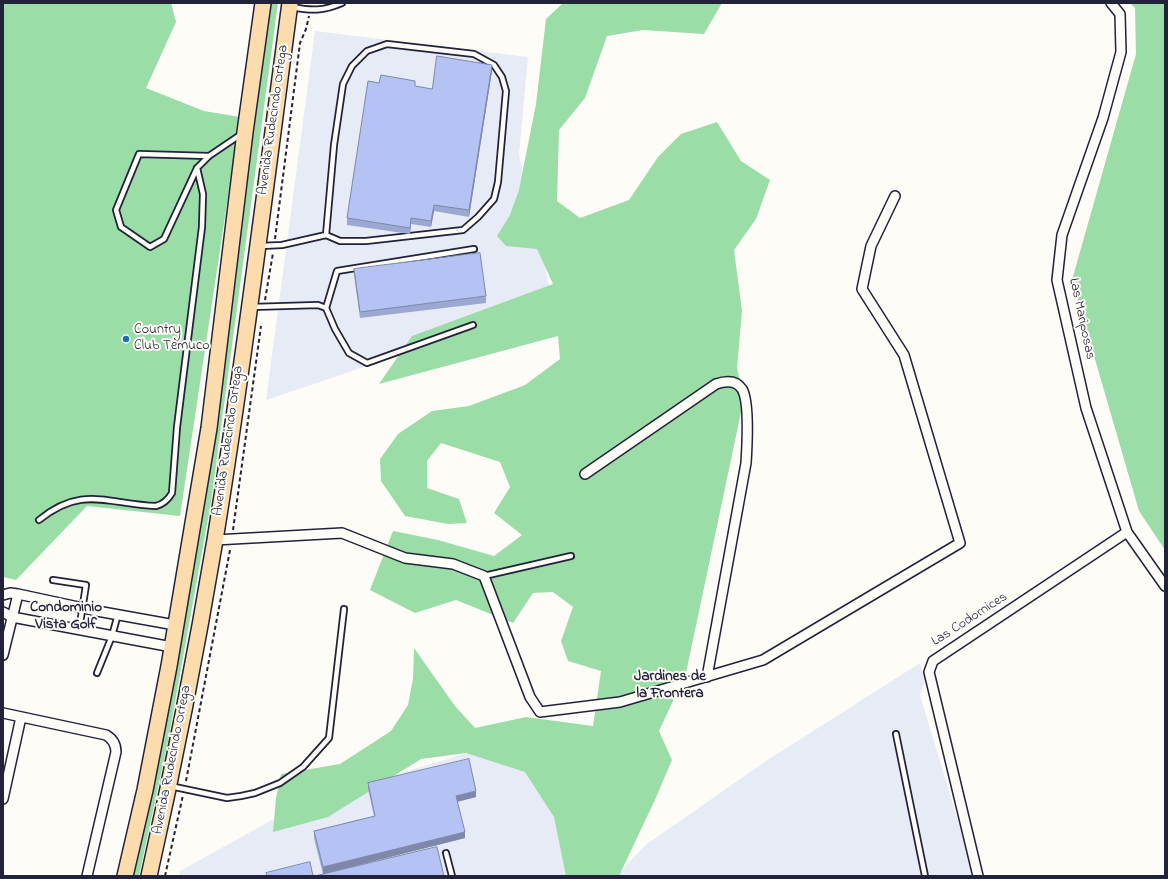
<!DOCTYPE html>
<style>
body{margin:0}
#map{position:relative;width:1168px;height:879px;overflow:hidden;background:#fdfcf7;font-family:"Indie Flower",sans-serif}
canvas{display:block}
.frame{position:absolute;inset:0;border:4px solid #22223b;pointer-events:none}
</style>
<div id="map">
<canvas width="1168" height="879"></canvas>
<div class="frame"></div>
</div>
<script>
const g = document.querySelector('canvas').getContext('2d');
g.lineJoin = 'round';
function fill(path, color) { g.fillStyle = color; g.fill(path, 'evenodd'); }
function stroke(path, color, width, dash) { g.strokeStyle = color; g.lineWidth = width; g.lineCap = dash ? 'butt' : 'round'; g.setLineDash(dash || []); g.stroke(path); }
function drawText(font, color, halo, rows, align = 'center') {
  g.font = font + ' "Indie Flower",sans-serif'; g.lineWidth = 4; g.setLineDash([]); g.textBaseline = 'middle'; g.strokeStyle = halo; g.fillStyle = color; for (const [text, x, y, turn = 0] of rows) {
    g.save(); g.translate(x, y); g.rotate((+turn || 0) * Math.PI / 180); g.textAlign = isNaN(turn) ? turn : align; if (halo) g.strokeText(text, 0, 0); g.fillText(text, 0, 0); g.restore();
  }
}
const built = new Path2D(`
 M315,31L528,57L519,155L553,303L266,400Z
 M920,663L925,680L920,695L968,854L973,876H608L619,872L647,844L766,761Z
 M530,731L607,876H179L180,871L292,809L410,770L489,747Z`);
const green = new Path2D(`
 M3,3H171L176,22L146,88L204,111L240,117L180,516L87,506L16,580L3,577Z
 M269,3H278L211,502L168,741L139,876H129L160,740Z
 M563,3H722L704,34L643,30L607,36L585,98L559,130L557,201L580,218L629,200L658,157L681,134L717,122L741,161L770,180L756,219L734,250L742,311L737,368L744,398L686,673L659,731L672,760L654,802L619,876H566L554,817L525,772L466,753L421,759L328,817L273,832L276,798L281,774L340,764L391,731L408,705L413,679L414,648L455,706L475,728L526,717L593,726L601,671L568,661L561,641L573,607L553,592L533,593L513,623L456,600L415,613L370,590L393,531L438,540L494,556L522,535L494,513L510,487L500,462L441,443L427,461V488L459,499L467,523L448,524L405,516L381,481L380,459L398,434L432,411L469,406L525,385L560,359L558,336L379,384L412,336L553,284L537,249L506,246L497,236L510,215L519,190L536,104L546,19Z
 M1130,3H1165V550L1139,511L1072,280L1136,54L1135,8Z`);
const path = new Path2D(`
 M275,239L300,43L306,29L309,16
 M265,300L273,253
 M233,530L261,326
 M186,781L230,550
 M165,876L183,795`);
const lane = new Path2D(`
 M292,7C312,11 323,11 342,3
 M209,156L139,154L116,210L121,227L150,247L164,239L197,168L209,156L240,135
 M260,246L282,245L326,235L340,241H366L463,230L478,217L494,199L498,182L506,91L502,77L494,65L474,54L387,44L367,51L352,66L343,84L334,145L326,235
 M252,307L318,305L326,308L335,329L349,353L367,363L473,325
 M326,308L337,271L474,249
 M39,520C82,485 107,504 156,506C164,504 168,500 172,493L177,427L202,227L203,194L197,168
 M484,576L571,556
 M53,580L86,585L79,630
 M97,673L112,636L118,614
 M896,734L925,876
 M170,786L227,798L241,796L255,793L280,783L303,767L329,738L344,609
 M446,853L452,876`);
const street = new Path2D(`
 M1111,3L1120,14L1121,52L1103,118L1062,235L1057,280L1086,408L1127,532L1165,586
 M585,474L716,384C725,381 736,380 742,389C750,402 747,447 746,463L707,677
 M215,540L342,533L405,558L453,564L484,576L530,697L540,712L620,702L763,660L960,543L904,355L862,289L871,246L895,196
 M3,595L10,593L18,594L97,611L175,625
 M3,612L12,617L172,647
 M3,655L18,594
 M3,713L106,735C113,739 116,744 116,752L87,876
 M3,799L21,717
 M978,876L929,672L933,661L1127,532`);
const primary = new Path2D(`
 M125,876L145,790L169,666L209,428L245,132L263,3
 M149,876C174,765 196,653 215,540C244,362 266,182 290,3`);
const wall = new Path2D(`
 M492,71L469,217L434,211L431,227L411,224L410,234L347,225V218L379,83L415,86L432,89Z
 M354,269L486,296V303L360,318L354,275Z
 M368,783L476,797L457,802L465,838L323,874L314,838V831L374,816L368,789Z`);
const shadedWall = new Path2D(`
 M492,65V71L469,217V210Z
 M434,205V211L431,227V221Z
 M411,218V224L410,234V228Z
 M476,791V797L456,802V796Z
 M465,832V838L323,874V867Z`);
const building = new Path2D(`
 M437,56L492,65L469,210L434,205L431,221L411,218L410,228L347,218L368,81L379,83L381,75L415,81V86L432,89Z
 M480,253L486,296L360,312L354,269Z
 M469,759L476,791L456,796L465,832L323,867L314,831L375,816L368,783Z
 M437,847L444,876H315Z
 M310,862L313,876H267L266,873Z`);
const markers = [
 [126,339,4,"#1f6fb2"]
];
const streetNames = [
 ["Avenida Rudecindo Ortega",274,120,-82],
 ["Las Mariposas",1081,319,78],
 ["Avenida Rudecindo Ortega",229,441,-82],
 ["Las Codornices",970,620,-33],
 ["Avenida Rudecindo Ortega",173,760,-79]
];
const poiNames = [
 ["Country",134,331],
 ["Club Temuco",134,347]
];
const neighbourhoodNames = [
 ["Condominio",66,609],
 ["Vista Golf",66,626],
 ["Jardines de",670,678],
 ["la Frontera",670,695]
];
fill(built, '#e7ebf6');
fill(green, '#9bdda7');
stroke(lane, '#22223b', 8);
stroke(street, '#22223b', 12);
stroke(primary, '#22223b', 18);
stroke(path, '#22223b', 2, [4, 3]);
stroke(lane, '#fdfcf7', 4.5);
stroke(street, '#fdfcf7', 9);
stroke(primary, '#fcdcac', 15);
fill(wall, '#9ba8d1');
fill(shadedWall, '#7e88aa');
fill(building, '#b4c3f3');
stroke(building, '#7e88aa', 1);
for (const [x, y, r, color] of markers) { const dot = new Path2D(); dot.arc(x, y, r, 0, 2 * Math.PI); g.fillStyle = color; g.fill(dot); stroke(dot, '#fdfcf7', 1.5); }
drawText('14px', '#22223b', '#fdfcf7', streetNames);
drawText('14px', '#22223b', '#fdfcf7', poiNames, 'left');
drawText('bold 15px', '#22223b', '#fdfcf7', neighbourhoodNames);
</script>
